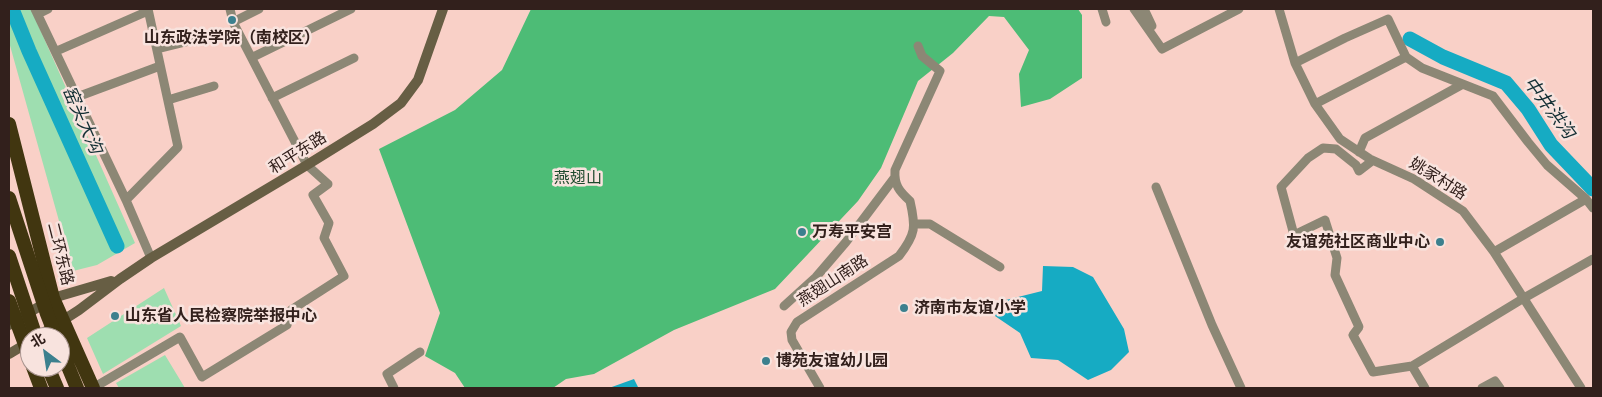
<!DOCTYPE html>
<meta charset="utf-8">
<style>
body{margin:0}
#map{position:relative;width:1602px;height:397px;overflow:hidden;background:#f9d0c7;font-family:Montserrat,"Noto Sans SC",sans-serif}
canvas{display:block}
.frame{position:absolute;inset:0;border:10px solid #32201c;pointer-events:none}
.north{position:absolute;left:20px;top:327px;width:50px;height:50px;box-sizing:border-box;background:#f8e3de;border:1px solid #a99590;border-radius:50%;rotate:329deg;font-size:14px;font-weight:700;line-height:20px;text-align:center;color:#32201c}
.north::after{content:'';display:block;margin:auto;width:18px;height:22px;background:#3c808e;clip-path:polygon(50% 0,100% 100%,50% 72%,0 100%)}
</style>
<div id="map">
<canvas width="1602" height="397"></canvas>
<div class="frame"></div>
<div class="north">北</div>
</div>
<script>
const g = document.querySelector('canvas').getContext('2d');
g.lineJoin = 'round';
function fill(path, color) { g.fillStyle = color; g.fill(path, 'evenodd'); }
function stroke(path, color, width, dash) { g.strokeStyle = color; g.lineWidth = width; g.lineCap = dash ? 'butt' : 'round'; g.setLineDash(dash || []); g.stroke(path); }
function drawText(font, color, halo, rows, align = 'center') {
  g.font = font + ' Montserrat,"Noto Sans SC",sans-serif'; g.lineWidth = 5; g.setLineDash([]); g.textBaseline = 'middle'; g.strokeStyle = halo; g.fillStyle = color; for (const [text, x, y, turn = 0] of rows) {
    g.save(); g.translate(x, y); g.rotate((+turn || 0) * Math.PI / 180); g.textAlign = isNaN(turn) ? turn : align; if (halo) g.strokeText(text, 0, 0); g.fillText(text, 0, 0); g.restore();
  }
}
const green = new Path2D(`
 M9,9H31L135,243L97,265L73,271L9,42Z
 M164,288L181,326L103,374L87,338Z
 M165,355L185,388H119L116,383Z`);
const forest = new Path2D(`
 M531,9H1078L1082,15V78L1050,99L1021,107L1019,74L1029,50L1004,17L989,16L953,53L918,81L881,168L858,201L775,289L674,330L594,374L566,379L553,388H465L455,373L425,356L440,313L379,149L455,110L502,70Z`);
const water = new Path2D(`
 M1043,266L1073,267L1093,277L1124,329L1129,352L1111,370L1088,380L1058,360L1031,358L1020,333L995,316L1002,301L1042,291Z
 M634,379L638,387L637,388H609Z`);
const river = new Path2D(`
 M12,9L29,51L117,246
 M1410,39L1443,57L1506,83L1528,109L1551,145L1593,189`);
const minor = new Path2D(`
 M35,9L126,200L151,258
 M1102,9L1106,22
 M1134,9L1162,49L1239,9
 M1144,9L1152,26
 M1279,9L1295,63L1315,104L1340,139L1370,159L1414,179L1463,211L1494,252L1581,388
 M40,13L48,9
 M233,22L259,9
 M157,49L210,36
 M59,50L148,11
 M255,56L351,9
 M1295,63L1345,38L1388,19L1406,57L1422,68L1493,96L1528,142L1547,165L1586,199L1494,252
 M77,97L160,66
 M272,98L354,58
 M168,100L214,86
 M1315,104L1406,57
 M1359,152L1365,138L1463,84
 M1372,161L1359,171L1356,165L1336,149L1323,148L1308,158L1281,187L1294,235L1325,220L1337,258L1335,275L1359,327L1353,335L1373,372L1412,366
 M1156,187L1212,325L1241,388
 M1586,199L1593,208
 M126,200L178,147L148,9
 M914,224H930L1000,267
 M784,306L816,277L846,242L895,177
 M93,388L180,337L202,377L287,325L291,310L344,276L324,238L329,223L313,195L328,184L307,165L233,22L230,9
 M394,388L387,374L420,352
 M820,388L792,340L791,332L797,322L899,256C916,234 916,227 910,201C899,191 894,185 895,170L940,71L922,56L918,46
 M1425,388L1412,366L1524,298L1593,259
 M1482,388L1495,381L1500,388`);
const secondary = new Path2D(`
 M9,325L53,298L111,281
 M37,337L79,310L120,279L151,258L307,165L373,124L401,103L418,80L443,9
 M9,354L29,342`);
const trunk = new Path2D(`
 M9,124L53,298L93,388
 M9,301L30,358
 M60,347L77,388
 M33,367L41,388
 M48,367L57,388`);
const trunkBridge = new Path2D(`
 M9,198L47,314L56,337
 M9,256L36,337`);
const markers = [
 [232,20,5,"#3c808e"],
 [802,232,5,"#3c808e"],
 [1440,242,5,"#3c808e"],
 [904,308,5,"#3c808e"],
 [115,316,5,"#3c808e"],
 [766,361,5,"#3c808e"]
];
const poiNames = [
 ["山东政法学院（南校区）",232,38,"center"],
 ["万寿平安宫",812,232],
 ["友谊苑社区商业中心",1430,242,"right"],
 ["济南市友谊小学",914,308],
 ["山东省人民检察院举报中心",125,316],
 ["博苑友谊幼儿园",776,361]
];
const streetNames = [
 ["和平东路",298,153,-32],
 ["姚家村路",1438,179,32],
 ["二环东路",60,254,76],
 ["燕翅山南路",833,281,-33]
];
const parkNames = [
 ["燕翅山",578,178]
];
const waterNames = [
 ["中井洪沟",1549,108,53],
 ["窑头大沟",82,120,66]
];
fill(green, '#9edeb0');
fill(forest, '#4dbc76');
fill(water, '#16abc3');
stroke(river, '#16abc3', 15);
stroke(minor, '#8c8775', 9);
stroke(secondary, '#675e44', 10);
stroke(trunk, '#413610', 14);
stroke(trunkBridge, '#413610', 14);
for (const [x, y, r, color] of markers) { const dot = new Path2D(); dot.arc(x, y, r, 0, 2 * Math.PI); g.fillStyle = color; g.fill(dot); stroke(dot, '#f8e3de', 2); }
drawText('bold 16px', '#32201c', '#f8e3de', poiNames, 'left');
drawText('16px', '#32201c', '#f8e3de', streetNames);
drawText('16px', '#1e4a2d', '#f8e3de', parkNames);
drawText('italic 18px', '#132f34', '#f8e3de', waterNames);
</script>
